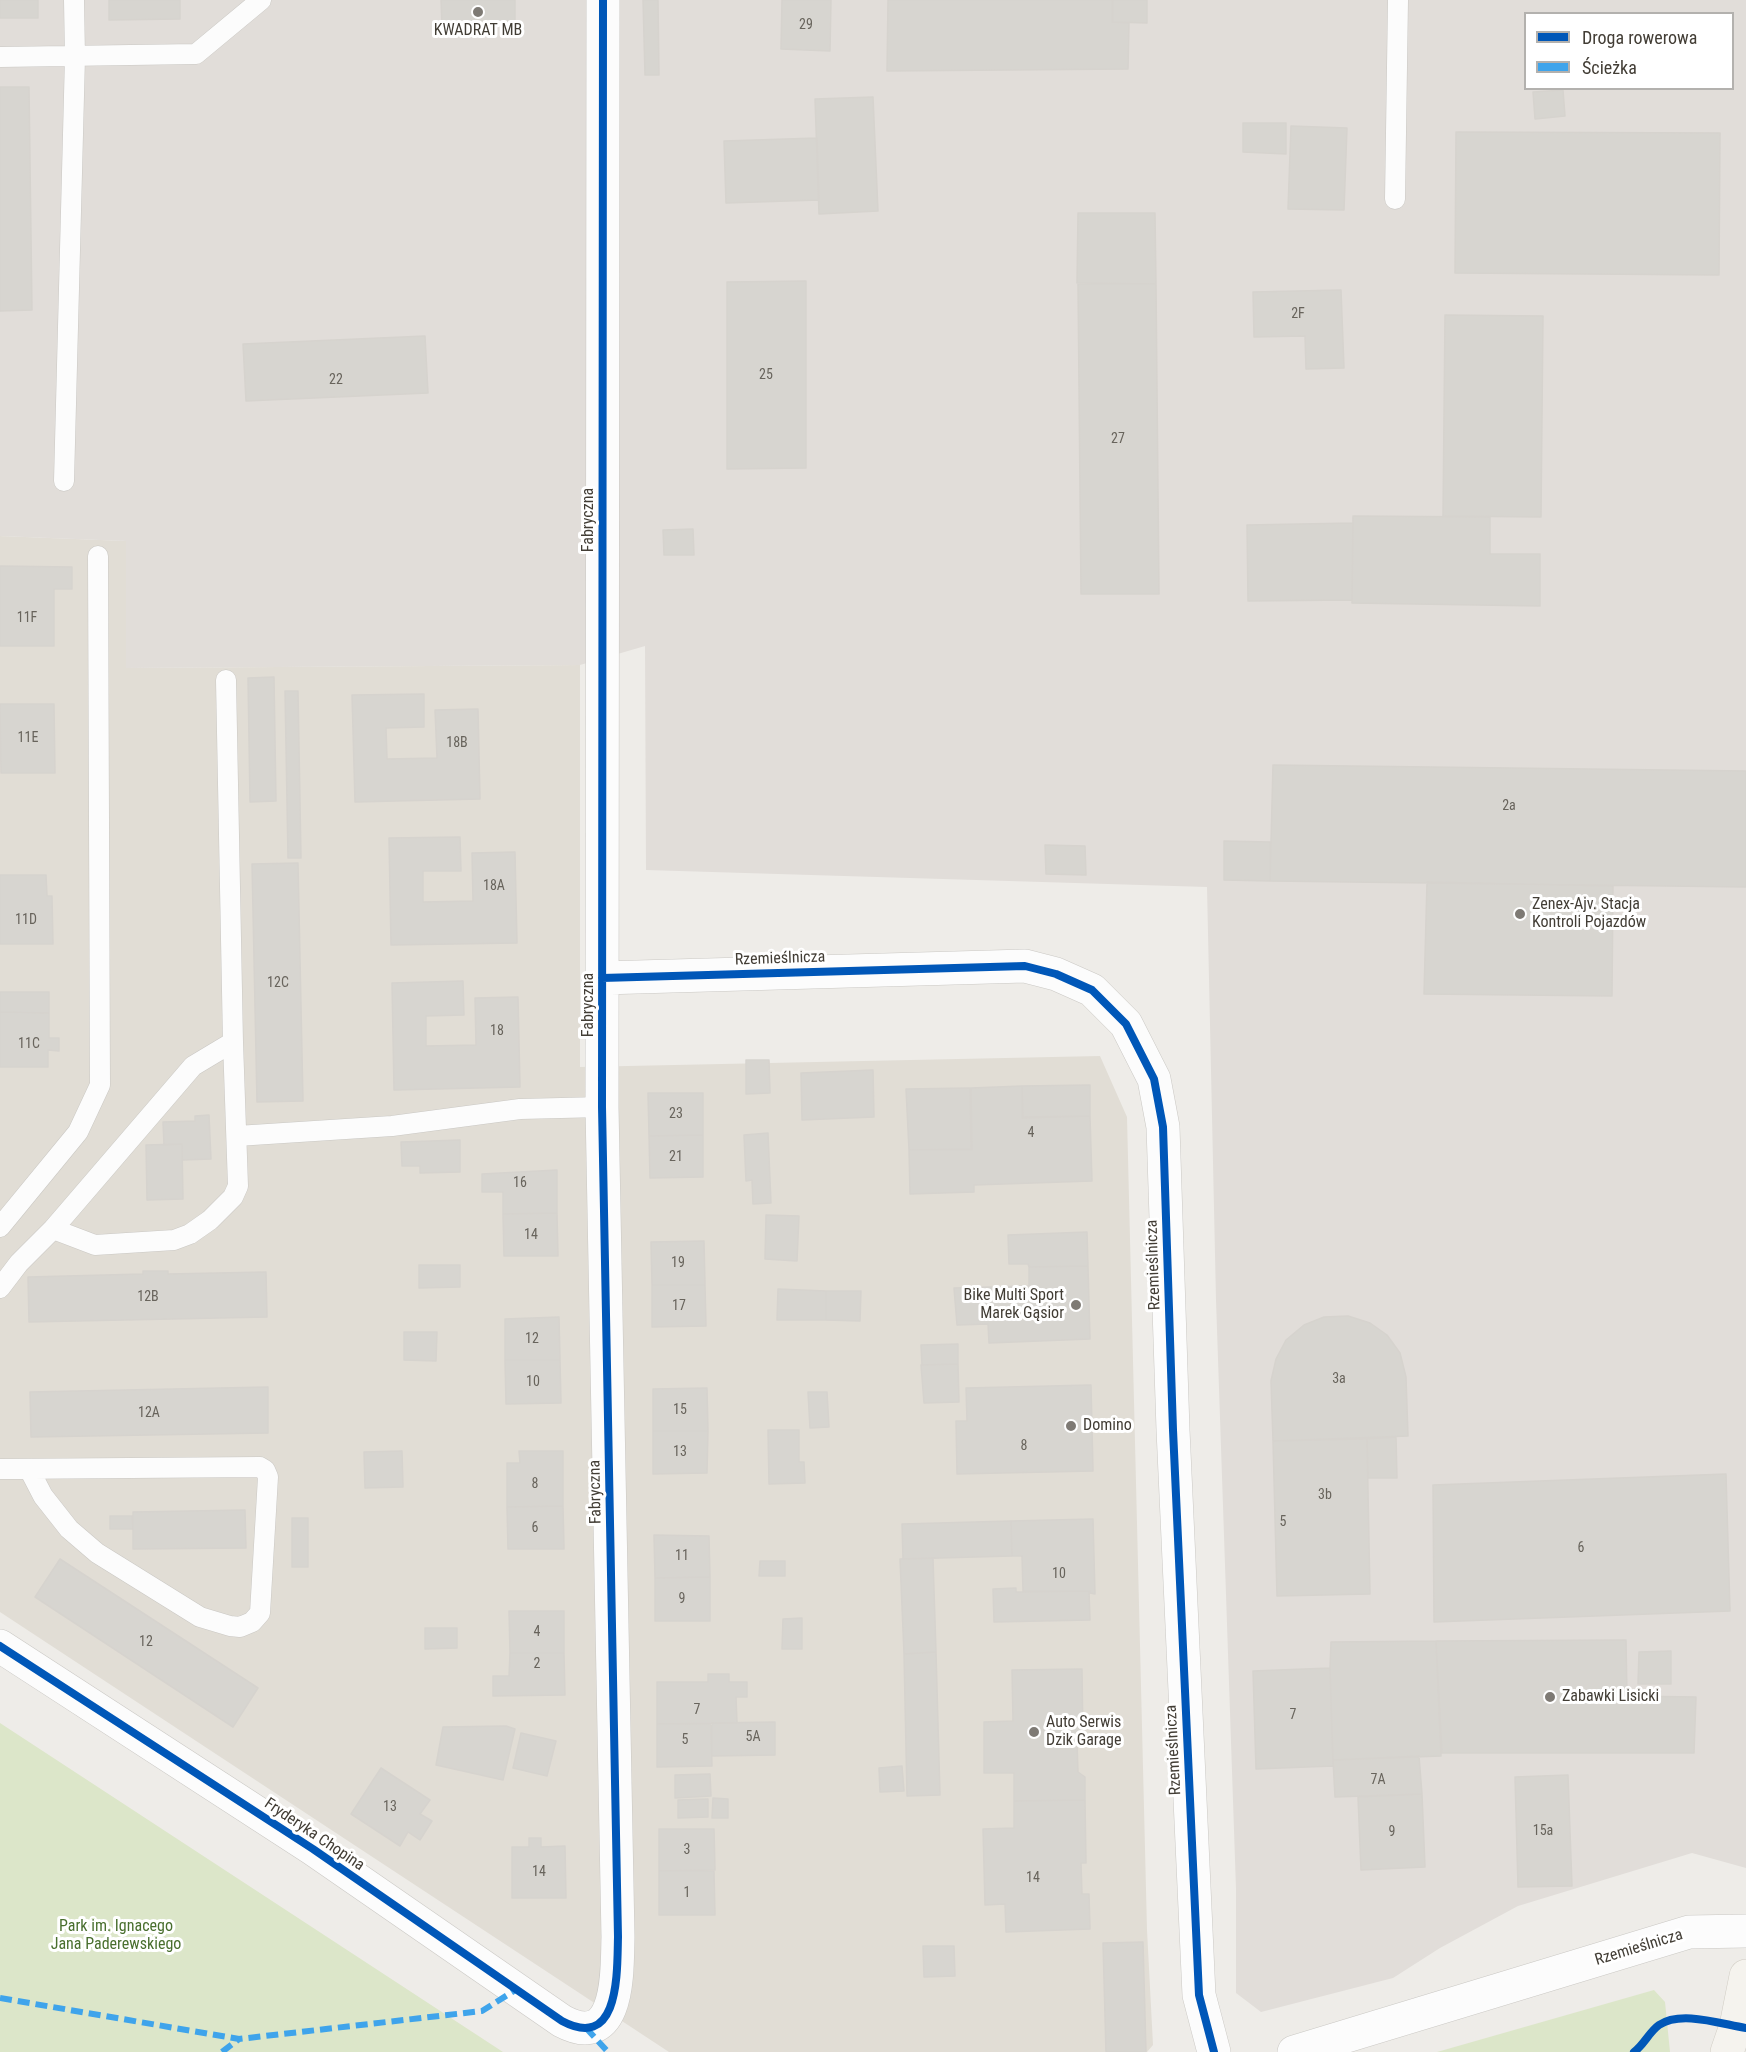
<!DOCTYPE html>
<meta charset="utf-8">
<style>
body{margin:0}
#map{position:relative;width:1746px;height:2052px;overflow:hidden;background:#eeece8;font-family:"Roboto Condensed",sans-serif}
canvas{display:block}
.legend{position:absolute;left:1524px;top:12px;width:210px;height:78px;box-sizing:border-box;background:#fff;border:2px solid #b3b1ae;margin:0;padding:8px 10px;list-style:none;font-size:18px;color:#423d35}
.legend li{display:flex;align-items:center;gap:12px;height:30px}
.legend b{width:30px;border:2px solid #b3b1ae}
</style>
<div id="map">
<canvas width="1746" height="2052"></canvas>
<ul class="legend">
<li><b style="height:8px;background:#0057b8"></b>Droga rowerowa</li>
<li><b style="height:8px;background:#3fa4eb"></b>Ścieżka</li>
</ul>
</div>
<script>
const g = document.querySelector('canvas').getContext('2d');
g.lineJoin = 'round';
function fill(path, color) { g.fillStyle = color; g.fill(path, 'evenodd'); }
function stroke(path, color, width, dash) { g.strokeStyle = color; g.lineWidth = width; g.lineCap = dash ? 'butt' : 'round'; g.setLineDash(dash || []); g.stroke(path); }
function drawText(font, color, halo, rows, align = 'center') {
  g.font = font + ' "Roboto Condensed",sans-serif'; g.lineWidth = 6; g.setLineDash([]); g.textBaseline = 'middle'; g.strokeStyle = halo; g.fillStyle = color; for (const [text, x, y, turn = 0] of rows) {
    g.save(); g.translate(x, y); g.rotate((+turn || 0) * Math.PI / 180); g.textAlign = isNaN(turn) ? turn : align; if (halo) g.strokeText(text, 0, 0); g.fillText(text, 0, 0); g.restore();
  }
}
const residential = new Path2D(`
 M0,536L126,541L127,668L580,665V1067L1100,1056L1127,1117L1147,1930L1153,2045L1147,2052H669L0,1612Z`);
const industrial = new Path2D(`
 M0,0H1746V1868L1692,1853L1518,1906L1440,1948L1393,1978L1261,2012L1236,1993V1889L1216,1300L1207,887L646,870L645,646L580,665L126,668V541L0,536ZM1526,14H1732V88H1526Z`);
const green = new Path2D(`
 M0,1723L503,2052H0Z
 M1654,1990L1665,2002L1670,2052H1437Z`);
const building = new Path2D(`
 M0,0H38V18H0Z
 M109,0H180V19L109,20Z
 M441,0H515V25H442Z
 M643,0H658L659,75H645Z
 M782,0H831L830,51L781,49Z
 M888,0H1112V22L1129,23L1128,69L887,71Z
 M1113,0H1147V23L1113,22Z
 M0,87H29L32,310L0,311Z
 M1563,90L1565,116L1535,119L1533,92Z
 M873,97L878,211L819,214L815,99Z
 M1243,123H1286V154L1243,152Z
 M1291,126L1347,128L1344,210L1288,209Z
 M1456,132L1720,133L1719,275L1455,273Z
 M817,138L819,200L726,203L724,141Z
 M1078,213H1155L1156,284L1077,283Z
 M806,281V468L727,469V282Z
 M1078,284H1156L1159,594H1081Z
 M1341,290L1344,368L1306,369L1305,336L1254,337L1253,292Z
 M1445,315L1543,316L1541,517L1443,516Z
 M425,336L428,393L246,401L243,344Z
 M1353,516L1490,517V554H1540V606L1352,603Z
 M1353,523L1352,600L1248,601L1247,525Z
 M693,529L694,555H664L663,530Z
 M0,566L72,567V589H54V646H0Z
 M274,677L276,801L250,802L248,678Z
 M285,691H298L301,858H288Z
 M424,694V727L386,728L387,759L437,758L435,710L478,709L480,799L355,802L352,695Z
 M0,704H54L55,773H1Z
 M1273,765L1746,771V887L1270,881Z
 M460,837L461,871H423V902L473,901L472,853L515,852L517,943L391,945L389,838Z
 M1224,841L1270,842V881L1224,880Z
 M1045,845L1085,846L1086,875L1046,874Z
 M298,863L303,1101L257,1102L252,864Z
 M0,875H46L47,896H52L53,944H0Z
 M1427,882L1613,886L1612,996L1424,994Z
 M463,981L464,1015L426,1016V1046L476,1045L475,998L518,997L520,1087L394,1090L392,983Z
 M0,992H49V1013L0,1012Z
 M0,1012L49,1013V1038H59V1051L48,1050V1067H0Z
 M746,1060H769L770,1093L746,1094Z
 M873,1070L874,1117L802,1120L801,1073Z
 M1090,1085V1116L1023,1117L1022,1086Z
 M1022,1086V1118L1090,1116L1092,1181L974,1185V1192L910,1194L909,1150H972L971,1088Z
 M970,1088L971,1149L909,1150L906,1089Z
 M648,1093H703V1135L649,1136Z
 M209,1115L211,1159L182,1160V1144L164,1145L163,1122L195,1121V1116Z
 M768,1133L771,1203L753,1204L752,1180L746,1181L744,1135Z
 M703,1135V1177L650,1178L649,1136Z
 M460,1140V1172L420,1173V1166H402L401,1142Z
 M182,1144L183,1199L147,1200L146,1145Z
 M557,1170V1213L503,1214V1192H482V1174Z
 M557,1213L558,1256H504L503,1214Z
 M766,1215L799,1216L797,1261L765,1259Z
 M1087,1232L1088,1266L1029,1267L1028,1264H1009L1008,1235Z
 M704,1241L705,1285H652L651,1242Z
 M419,1265H460V1287L419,1288Z
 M1088,1266L1090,1339L989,1343L988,1324L957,1325L954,1288L1029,1286V1267Z
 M143,1271H168V1274L266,1272L267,1317L29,1322L28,1277L143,1274Z
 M652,1285H705L706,1326L652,1327Z
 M778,1289L826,1291V1320H777Z
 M826,1291H861L860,1321L826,1320Z
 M1348,1316L1370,1323L1387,1335L1400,1353L1406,1377L1408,1436L1273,1441L1271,1381L1276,1359L1286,1340L1304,1325L1324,1317Z
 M559,1317L560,1360H505V1319Z
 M404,1332H437L436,1361L404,1360Z
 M958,1344V1364L922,1365L921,1345Z
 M505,1360H560L561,1403L506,1404Z
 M958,1364L959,1402L924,1403L921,1365Z
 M1091,1385L1093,1471L957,1474L956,1421H967L966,1388Z
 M268,1387V1433L31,1437L30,1392Z
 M707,1388L708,1431H653V1389Z
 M808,1392H827L829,1427L810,1428Z
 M768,1430H799V1462H804L805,1483L769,1484Z
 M653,1431H708L707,1473L653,1474Z
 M1396,1437L1397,1478H1368L1367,1439Z
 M1363,1439H1367L1370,1594L1277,1596L1273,1441Z
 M402,1451L403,1487L365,1488L364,1452Z
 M519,1451H563V1506L507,1507V1463H520Z
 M1726,1474L1730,1611L1434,1622L1433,1485Z
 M563,1506L564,1549H508L507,1507Z
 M245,1510L246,1548L133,1549V1512Z
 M110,1516H132L133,1529H110Z
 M292,1518H308V1567H292Z
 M1093,1519L1095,1594L1090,1593V1591H1023L1022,1556H1012L1011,1521Z
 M1011,1521L1012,1556L903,1559L902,1524Z
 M654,1535L709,1536L710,1577L655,1578Z
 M933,1558L936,1652L904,1654L900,1559Z
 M60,1559L258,1688L233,1727L35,1597Z
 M760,1561H785V1576H759Z
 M710,1577V1621H655V1578Z
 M1016,1588V1592L1089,1591L1090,1620L994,1622L993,1589Z
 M509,1611H564V1653H510Z
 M802,1618V1649H782L783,1619Z
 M425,1628H457V1648L425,1649Z
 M1626,1640L1627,1696L1696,1697L1694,1753H1442L1436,1641Z
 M1436,1641L1441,1756L1333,1760L1330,1668L1331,1642Z
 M1671,1651V1684H1638L1639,1652Z
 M936,1652L940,1795L907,1796L904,1654Z
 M510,1653H564L565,1695L493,1696V1676H509Z
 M1330,1668L1333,1766L1256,1769L1253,1671Z
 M1082,1669L1083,1742H1077L1078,1772L1085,1777V1800L1014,1801V1773H984V1722L1013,1721L1012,1670Z
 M708,1674H729V1682H747V1697H736L737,1723L657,1724V1682H708Z
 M775,1722V1755L712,1756V1723Z
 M657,1724H711L712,1766L657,1767Z
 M506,1726L515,1729L503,1780L436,1765L443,1727Z
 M521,1733L556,1741L547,1776L513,1768Z
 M1419,1756L1422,1794L1335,1797L1333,1760Z
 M902,1766L904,1791L880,1792L879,1768Z
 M381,1768L430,1800L420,1814L432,1821L420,1840L408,1832L400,1846L351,1814Z
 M710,1774L711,1796L675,1798V1775Z
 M1568,1775L1572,1886L1518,1887L1515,1777Z
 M1422,1794L1425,1867L1361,1870L1358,1797Z
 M713,1798L728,1799V1818H712Z
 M708,1799V1817L678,1818V1800Z
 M1085,1800L1086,1863H1081L1082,1894H1089L1090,1929L1006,1932L1005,1904L985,1905L983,1829L1014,1828V1801Z
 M659,1829H714L715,1870L659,1871Z
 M529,1838H541V1847L565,1846L566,1898H512V1847H529Z
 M659,1871H714L715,1915H659Z
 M1143,1942L1146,2052H1106L1103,1943Z
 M923,1946H954L955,1976L924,1977Z`);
const lane = new Path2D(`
 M0,57L196,54L261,0
 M1395,199L1398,0
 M64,481L75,57L74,0
 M237,1136L392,1126L520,1109L602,1107
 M0,1227L78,1132L100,1085L98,556
 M53,1229L193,1066L233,1042
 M0,1288L19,1263L53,1229L95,1245L174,1240L190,1234L210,1220L233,1197L238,1186L233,1042L226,680
 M0,1469C87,1468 173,1468 260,1467L265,1470L268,1477L260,1613L252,1622L240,1627L230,1626L200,1617L97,1553L69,1529L43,1496L29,1469`);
const street = new Path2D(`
 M602,978L1025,966L1056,974L1092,990L1126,1024L1154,1079L1163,1127L1173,1430L1199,1995L1214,2052
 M0,1646L313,1849L562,2021C620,2052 617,1972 618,1937L602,1107L603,0
 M1294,2052L1689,1932L1746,1931`);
const secondary = new Path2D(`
 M1727,2052L1736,2026L1746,1976`);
const quiet = new Path2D(`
 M0,1998L239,2039L482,2011L517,1989
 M586,2028L608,2052
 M222,2052L239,2039`);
const cycleway = new Path2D(`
 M602,978L1025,966L1056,974L1092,990L1126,1024L1154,1079L1163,1127L1173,1430L1199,1995L1214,2052
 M0,1646L313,1849L562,2021C620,2052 617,1972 618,1937L602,1107L603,0
 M1634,2052C1644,2045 1649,2032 1659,2025C1681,2010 1721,2024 1746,2028`);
const markers = [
 [478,12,6,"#7e7a74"],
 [1520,914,6,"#7e7a74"],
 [1076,1305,6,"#7e7a74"],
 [1071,1426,6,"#7e7a74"],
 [1550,1697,6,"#7e7a74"],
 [1034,1732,6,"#7e7a74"]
];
const numberNames = [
 ["29",806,25],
 ["2F",1298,314],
 ["25",766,375],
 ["22",336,380],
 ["27",1118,439],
 ["11F",27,618],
 ["11E",28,738],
 ["18B",457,743],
 ["2a",1509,806],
 ["18A",494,886],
 ["11D",26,920],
 ["12C",278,983],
 ["18",497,1031],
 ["11C",29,1044],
 ["23",676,1114],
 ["4",1031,1133],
 ["21",676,1157],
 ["16",520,1183],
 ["14",531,1235],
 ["19",678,1263],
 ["12B",148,1297],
 ["17",679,1306],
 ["12",532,1339],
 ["3a",1339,1379],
 ["10",533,1382],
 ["15",680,1410],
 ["12A",149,1413],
 ["8",1024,1446],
 ["13",680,1452],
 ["8",535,1484],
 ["3b",1325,1495],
 ["5",1283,1522],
 ["6",535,1528],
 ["6",1581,1548],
 ["11",682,1556],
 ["10",1059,1574],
 ["9",682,1599],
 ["4",537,1632],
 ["12",146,1642],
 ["2",537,1664],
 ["7",697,1710],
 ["7",1293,1715],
 ["5A",753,1737],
 ["5",685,1740],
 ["7A",1378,1780],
 ["13",390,1807],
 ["15a",1543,1831],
 ["9",1392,1832],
 ["3",687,1850],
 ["14",539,1872],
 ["14",1033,1878],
 ["1",687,1893]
];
const poiNames = [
 ["KWADRAT MB",478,31,"center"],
 ["Zenex-Ajv. Stacja",1532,905],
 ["Kontroli Pojazdów",1532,923],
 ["Bike Multi Sport",1064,1296,"right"],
 ["Marek Gąsior",1064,1314,"right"],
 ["Domino",1083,1426],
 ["Zabawki Lisicki",1562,1697],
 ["Auto Serwis",1046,1723],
 ["Dzik Garage",1046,1741]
];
const streetNames = [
 ["Fabryczna",589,520,-90],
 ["Rzemieślnicza",780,959,-2],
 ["Fabryczna",589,1005,-90],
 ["Rzemieślnicza",1154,1265,-92],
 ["Fabryczna",596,1492,-91],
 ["Rzemieślnicza",1174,1750,-93],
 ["Fryderyka Chopina",314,1835,34],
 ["Rzemieślnicza",1639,1948,-17]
];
const parkNames = [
 ["Park im. Ignacego",116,1927],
 ["Jana Paderewskiego",116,1945]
];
fill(residential, '#e1ddd5');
fill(industrial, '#e1ddd9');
fill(green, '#dce6c9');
fill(building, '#d7d5d0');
stroke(building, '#d6d3ce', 1.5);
stroke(lane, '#cac8c4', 21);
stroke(street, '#cac8c4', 34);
stroke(secondary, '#cfcbc2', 34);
stroke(lane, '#fcfcfc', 20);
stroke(street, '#fcfcfc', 33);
stroke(secondary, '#f5f3ee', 33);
stroke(quiet, '#3fa4eb', 6, [12, 6]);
stroke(cycleway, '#0057b8', 8);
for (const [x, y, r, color] of markers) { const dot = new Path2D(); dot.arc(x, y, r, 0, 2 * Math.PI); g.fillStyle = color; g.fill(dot); stroke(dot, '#fff', 2); }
drawText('14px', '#68645c', null, numberNames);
drawText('16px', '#423d35', '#fff', poiNames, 'left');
drawText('16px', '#423d35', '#fff', streetNames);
drawText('16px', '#496f2e', '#fff', parkNames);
</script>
